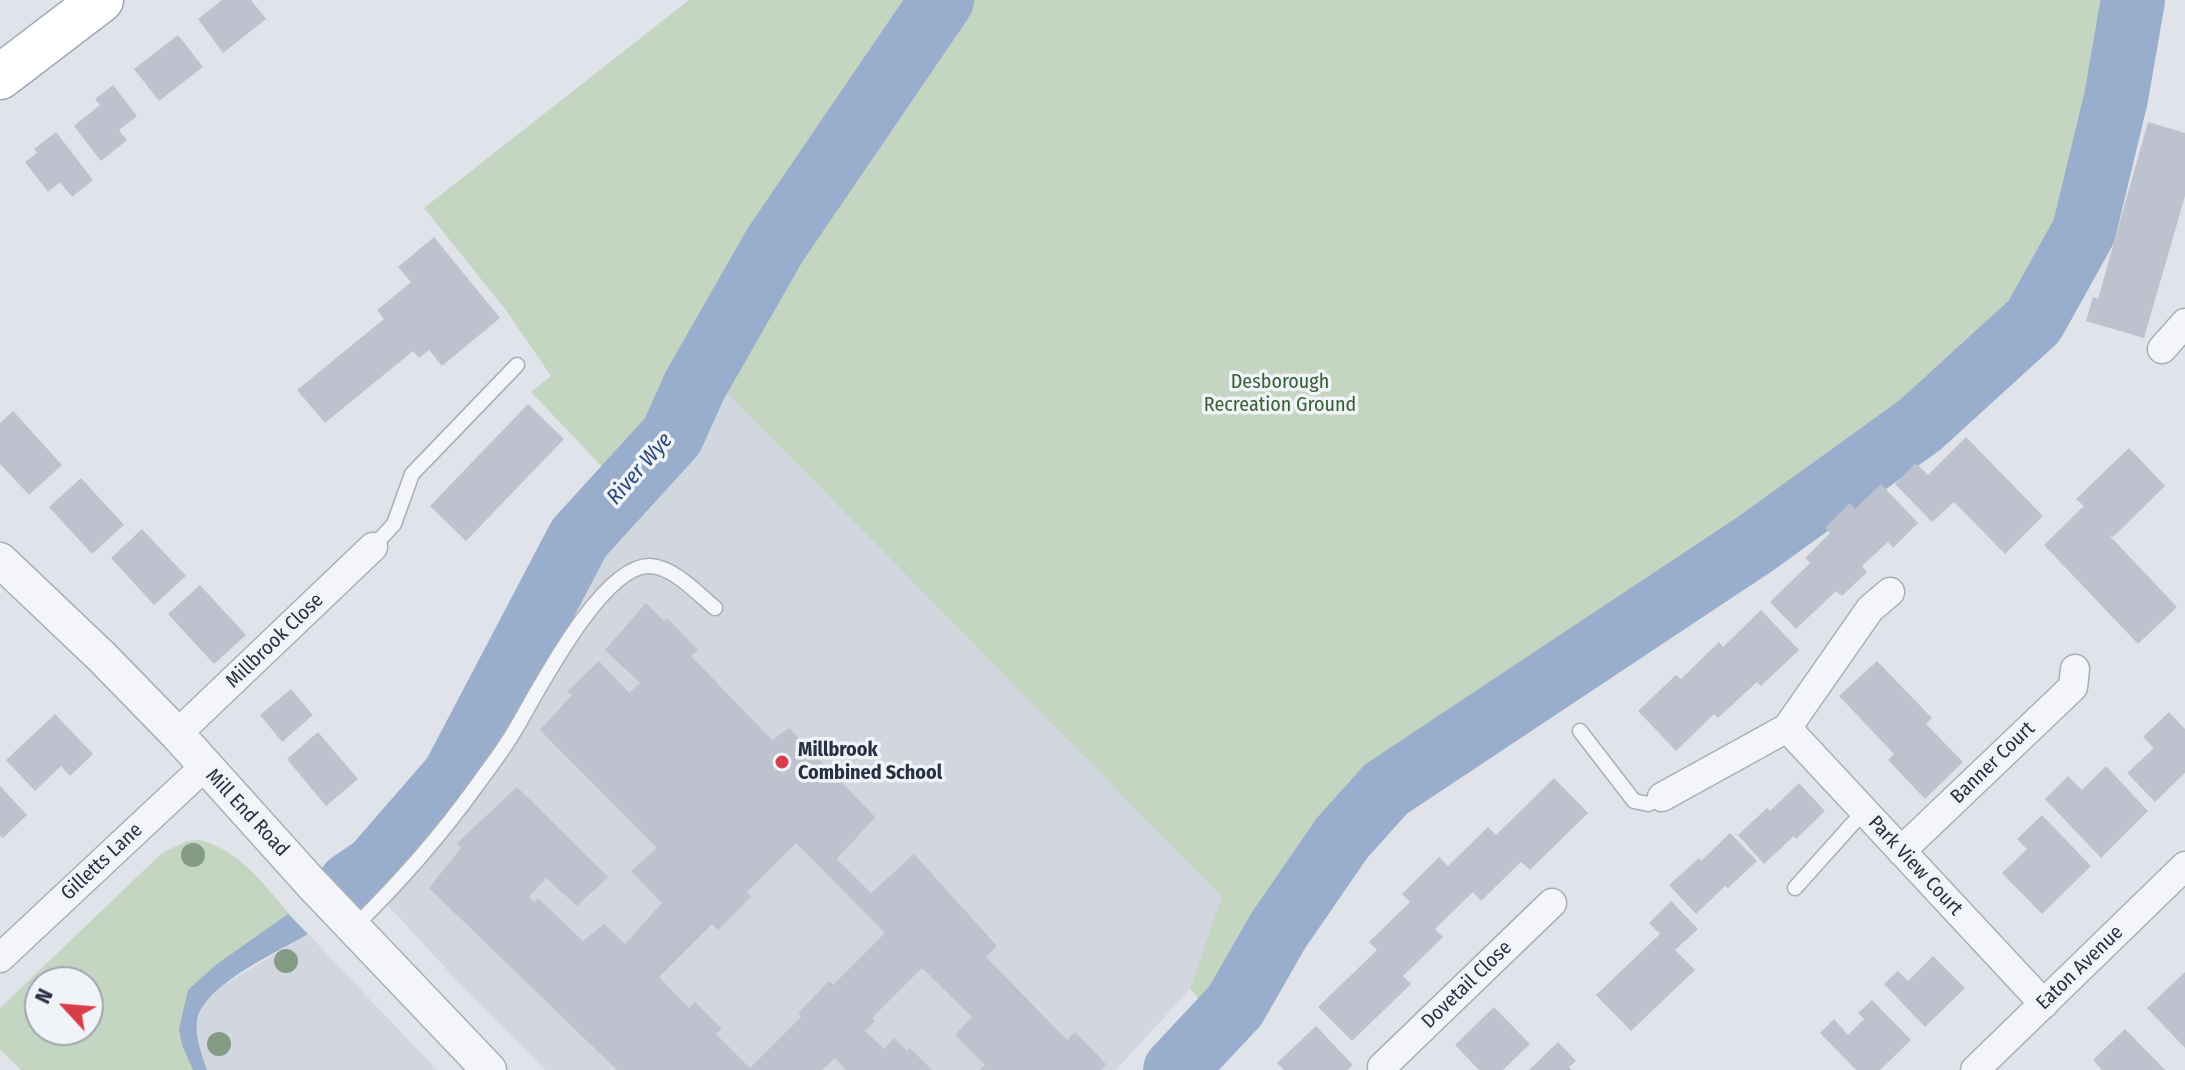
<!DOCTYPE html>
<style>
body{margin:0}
#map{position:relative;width:2185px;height:1070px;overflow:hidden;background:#e0e4ea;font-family:"Fira Sans Condensed",sans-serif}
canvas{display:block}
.north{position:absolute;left:24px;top:966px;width:80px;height:80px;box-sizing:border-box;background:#f0f3f7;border:2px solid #a0a5af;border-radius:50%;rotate:296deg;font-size:22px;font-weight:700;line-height:32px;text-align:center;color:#283043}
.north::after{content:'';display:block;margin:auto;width:28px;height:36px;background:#d83d49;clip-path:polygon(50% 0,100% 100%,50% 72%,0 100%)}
</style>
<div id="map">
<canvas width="2185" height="1070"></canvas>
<div class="north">N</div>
</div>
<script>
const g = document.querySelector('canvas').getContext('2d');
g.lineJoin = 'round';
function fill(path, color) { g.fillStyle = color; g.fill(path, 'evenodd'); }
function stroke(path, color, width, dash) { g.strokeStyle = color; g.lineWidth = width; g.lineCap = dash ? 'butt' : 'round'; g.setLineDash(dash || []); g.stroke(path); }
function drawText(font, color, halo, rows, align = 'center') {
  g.font = font + ' "Fira Sans Condensed",sans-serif'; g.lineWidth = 7; g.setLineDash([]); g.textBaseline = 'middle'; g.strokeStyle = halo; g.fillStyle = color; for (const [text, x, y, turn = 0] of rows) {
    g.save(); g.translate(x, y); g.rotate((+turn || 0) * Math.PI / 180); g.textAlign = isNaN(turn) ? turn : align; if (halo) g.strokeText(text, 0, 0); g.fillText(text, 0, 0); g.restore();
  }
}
const built = new Path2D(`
 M722,386L1223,897L1190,989L1116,1070H545L460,984L373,889L440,815L505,709L573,574L668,467Z
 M308,934L437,1070H207L199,1048L197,1022L203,1004L217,989Z`);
const green = new Path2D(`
 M689,0H2138L2093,223L2072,278L2037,323L1956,400L1690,599L1414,777C1401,787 1387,796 1375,808C1312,871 1268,952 1224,1029L1190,989L1222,897L721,386L690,370L608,473L531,392L551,376L505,309L424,208Z
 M200,840C249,853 274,901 308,934C278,952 203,985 197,1021C195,1038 202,1055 207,1070H21L0,1049V1008L162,853L187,841ZM40,982H88V1030H40Z`);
const water = new Path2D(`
 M288,914L308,934C278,952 202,985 197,1021C195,1038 202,1055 207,1070H193L182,1045L179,1029L188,990L217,964Z`);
const river = new Path2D(`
 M350,884L375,867L454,776L579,538L672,436L695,385L775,245L942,0
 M1175,1070L1235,1006L1278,931L1342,838L1386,789L1755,544L1920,425L2034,321L2084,231L2116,98L2133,0`);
const building = new Path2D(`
 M222,0H251L266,19L223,53L198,19Z
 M178,35L203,67L159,101L134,69Z
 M113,85L137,116L119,130L127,140L101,161L74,126L100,105L95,99Z
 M2148,122L2185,133V196L2144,338L2086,321L2093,297L2098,299Z
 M56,132L93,180L72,197L60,182L48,192L25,162L37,153L34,149Z
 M434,237L500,318L442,366L429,350L419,358L413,351L325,423L297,390L384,319L377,310L411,282L398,267Z
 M528,404L564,439L466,541L430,506Z
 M13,411L62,465L29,495L0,464V423Z
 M1966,437L2043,516L2005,554L1954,502L1932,522L1895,484L1916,463L1928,475Z
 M2129,448L2165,486L2113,537L2109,535L2177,607L2138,644L2044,545L2084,506L2076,499Z
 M81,478L124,525L92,554L49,507Z
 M1881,484L1918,523L1893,548L1888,542L1862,566L1867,572L1842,596L1836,591L1796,629L1770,602L1810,563L1805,558L1830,533L1825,528L1850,503L1855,509Z
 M142,529L186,576L154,605L111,558Z
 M200,585L246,635L214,664L168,614Z
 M646,603L664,621L667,618L698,650L691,656L772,740L789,728L875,817L837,859L871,893L914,854L997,946L986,957L1067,1040L1075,1032L1106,1064L1101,1070H979L985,1065L955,1035L972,1017L922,968L872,1018L875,1021L865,1031L884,1049L894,1038L907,1051L910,1048L932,1070H846L835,1058L822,1070H617L429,888L461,848L457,843L517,787L608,877L577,906L546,878L529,897L534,902L538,898L583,941L604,924L625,944L662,903L631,871L657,848L540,730L572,695L567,692L599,661L629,693L640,683L605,650ZM796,843L885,933L833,985L829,981L798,1013L801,1017L750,1068L716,1034L722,1029L695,1002L689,1008L659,977L712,924L718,930L751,897L747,892Z
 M1761,610L1799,650L1761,686L1757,682L1718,718L1714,714L1676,751L1638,711L1676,675L1681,679L1719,642L1723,647Z
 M1877,661L1932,718L1926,724L1963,762L1925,799L1888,760L1894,754L1839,696Z
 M291,689L313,715L282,742L260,715Z
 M2169,712L2185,729V773L2155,802L2127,773L2154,748L2143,737Z
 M55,714L93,754L70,776L61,766L35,791L6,760Z
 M318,732L358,779L326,806L287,759Z
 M2106,766L2148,811L2101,858L2045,799L2068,776L2082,790Z
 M1554,778L1588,813L1530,870L1521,862L1481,901L1473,892L1435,929L1443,937L1403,976L1411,984L1352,1041L1318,1007L1377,950L1369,942L1410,902L1402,894L1439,857L1448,866L1488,827L1496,835Z
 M1799,783L1825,811L1796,839L1794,836L1764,864L1738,835L1767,808L1770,811Z
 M0,786L27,815L3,838L0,835Z
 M2042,815L2091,866L2042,914L2002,873L2027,849L2017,839Z
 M1730,833L1757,861L1728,888L1725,886L1696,914L1669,885L1699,858L1701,861Z
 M1671,901L1698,929L1675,950L1695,970L1631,1031L1596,995L1660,934L1649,923Z
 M1933,956L1965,988L1925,1027L1884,984L1898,971L1908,981Z
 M2185,972V1048L2147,1008Z
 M1872,1000L1911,1040L1880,1070H1856L1820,1033L1834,1019L1848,1035L1864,1019L1858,1013Z
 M1494,1007L1530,1044L1503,1070H1479L1455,1045Z
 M1316,1026L1353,1065L1347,1070H1284L1277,1063Z
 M2125,1029L2165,1070H2102L2093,1060Z
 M1558,1042L1576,1061L1569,1067L1572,1070H1529Z`);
const service = new Path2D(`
 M373,547L394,524L412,474L517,365
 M1580,731L1634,801L1648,804L1662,797
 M1795,888L1864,811
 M354,927C398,884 441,835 477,785C490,767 504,749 515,730C537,693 602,564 650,566C674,567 698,594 715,608`);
const minor = new Path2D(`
 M2162,349L2185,323
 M1890,592L1870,609L1787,728L2044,1004
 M177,734L373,547
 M1662,797L1787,728
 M1901,851L2073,687L2075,669
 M0,958L204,767
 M1385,1070L1382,1067L1552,903
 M1975,1070L2185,866`);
const tertiary = new Path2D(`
 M0,560L102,657L177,734L311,883L489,1070`);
const primary = new Path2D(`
 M0,77L101,0`);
const trees = [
 [193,855],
 [286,961],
 [219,1044]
];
const markers = [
 [782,762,8,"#d83d49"]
];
const parkNames = [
 ["Desborough",1280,382],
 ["Recreation Ground",1280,405]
];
const streetNames = [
 ["Millbrook Close",275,641,-44],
 ["Banner Court",1993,763,-44],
 ["Mill End Road",247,813,47],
 ["Gilletts Lane",102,862,-43],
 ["Park View Court",1915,866,47],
 ["Eaton Avenue",2080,968,-44],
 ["Dovetail Close",1467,985,-44]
];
const poiNames = [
 ["Millbrook",798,750],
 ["Combined School",798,773]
];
const waterNames = [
 ["River Wye",640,469,-49]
];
fill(built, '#d2d6df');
fill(green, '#c4d5c1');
fill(water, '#99aecd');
stroke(river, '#99aecd', 64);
fill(building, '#bdc2ce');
stroke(service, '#a9aeb8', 17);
stroke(minor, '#a9aeb8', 31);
stroke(tertiary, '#a9aeb8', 37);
stroke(primary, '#9fa7b7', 47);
stroke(service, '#f4f5f8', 14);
stroke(minor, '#f4f5f8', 28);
stroke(tertiary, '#f4f5f8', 34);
stroke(primary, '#fff', 44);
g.fillStyle = '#849b86';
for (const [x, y] of trees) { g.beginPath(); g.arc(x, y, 12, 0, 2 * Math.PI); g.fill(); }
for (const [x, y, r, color] of markers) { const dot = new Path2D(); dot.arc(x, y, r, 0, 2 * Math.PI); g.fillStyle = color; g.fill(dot); stroke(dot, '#f0f3f7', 3); }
drawText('20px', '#396034', '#f0f3f7', parkNames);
drawText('20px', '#283043', '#f0f3f7', streetNames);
drawText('bold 20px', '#283043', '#f0f3f7', poiNames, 'left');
drawText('italic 22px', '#2f4b7a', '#f0f3f7', waterNames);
</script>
